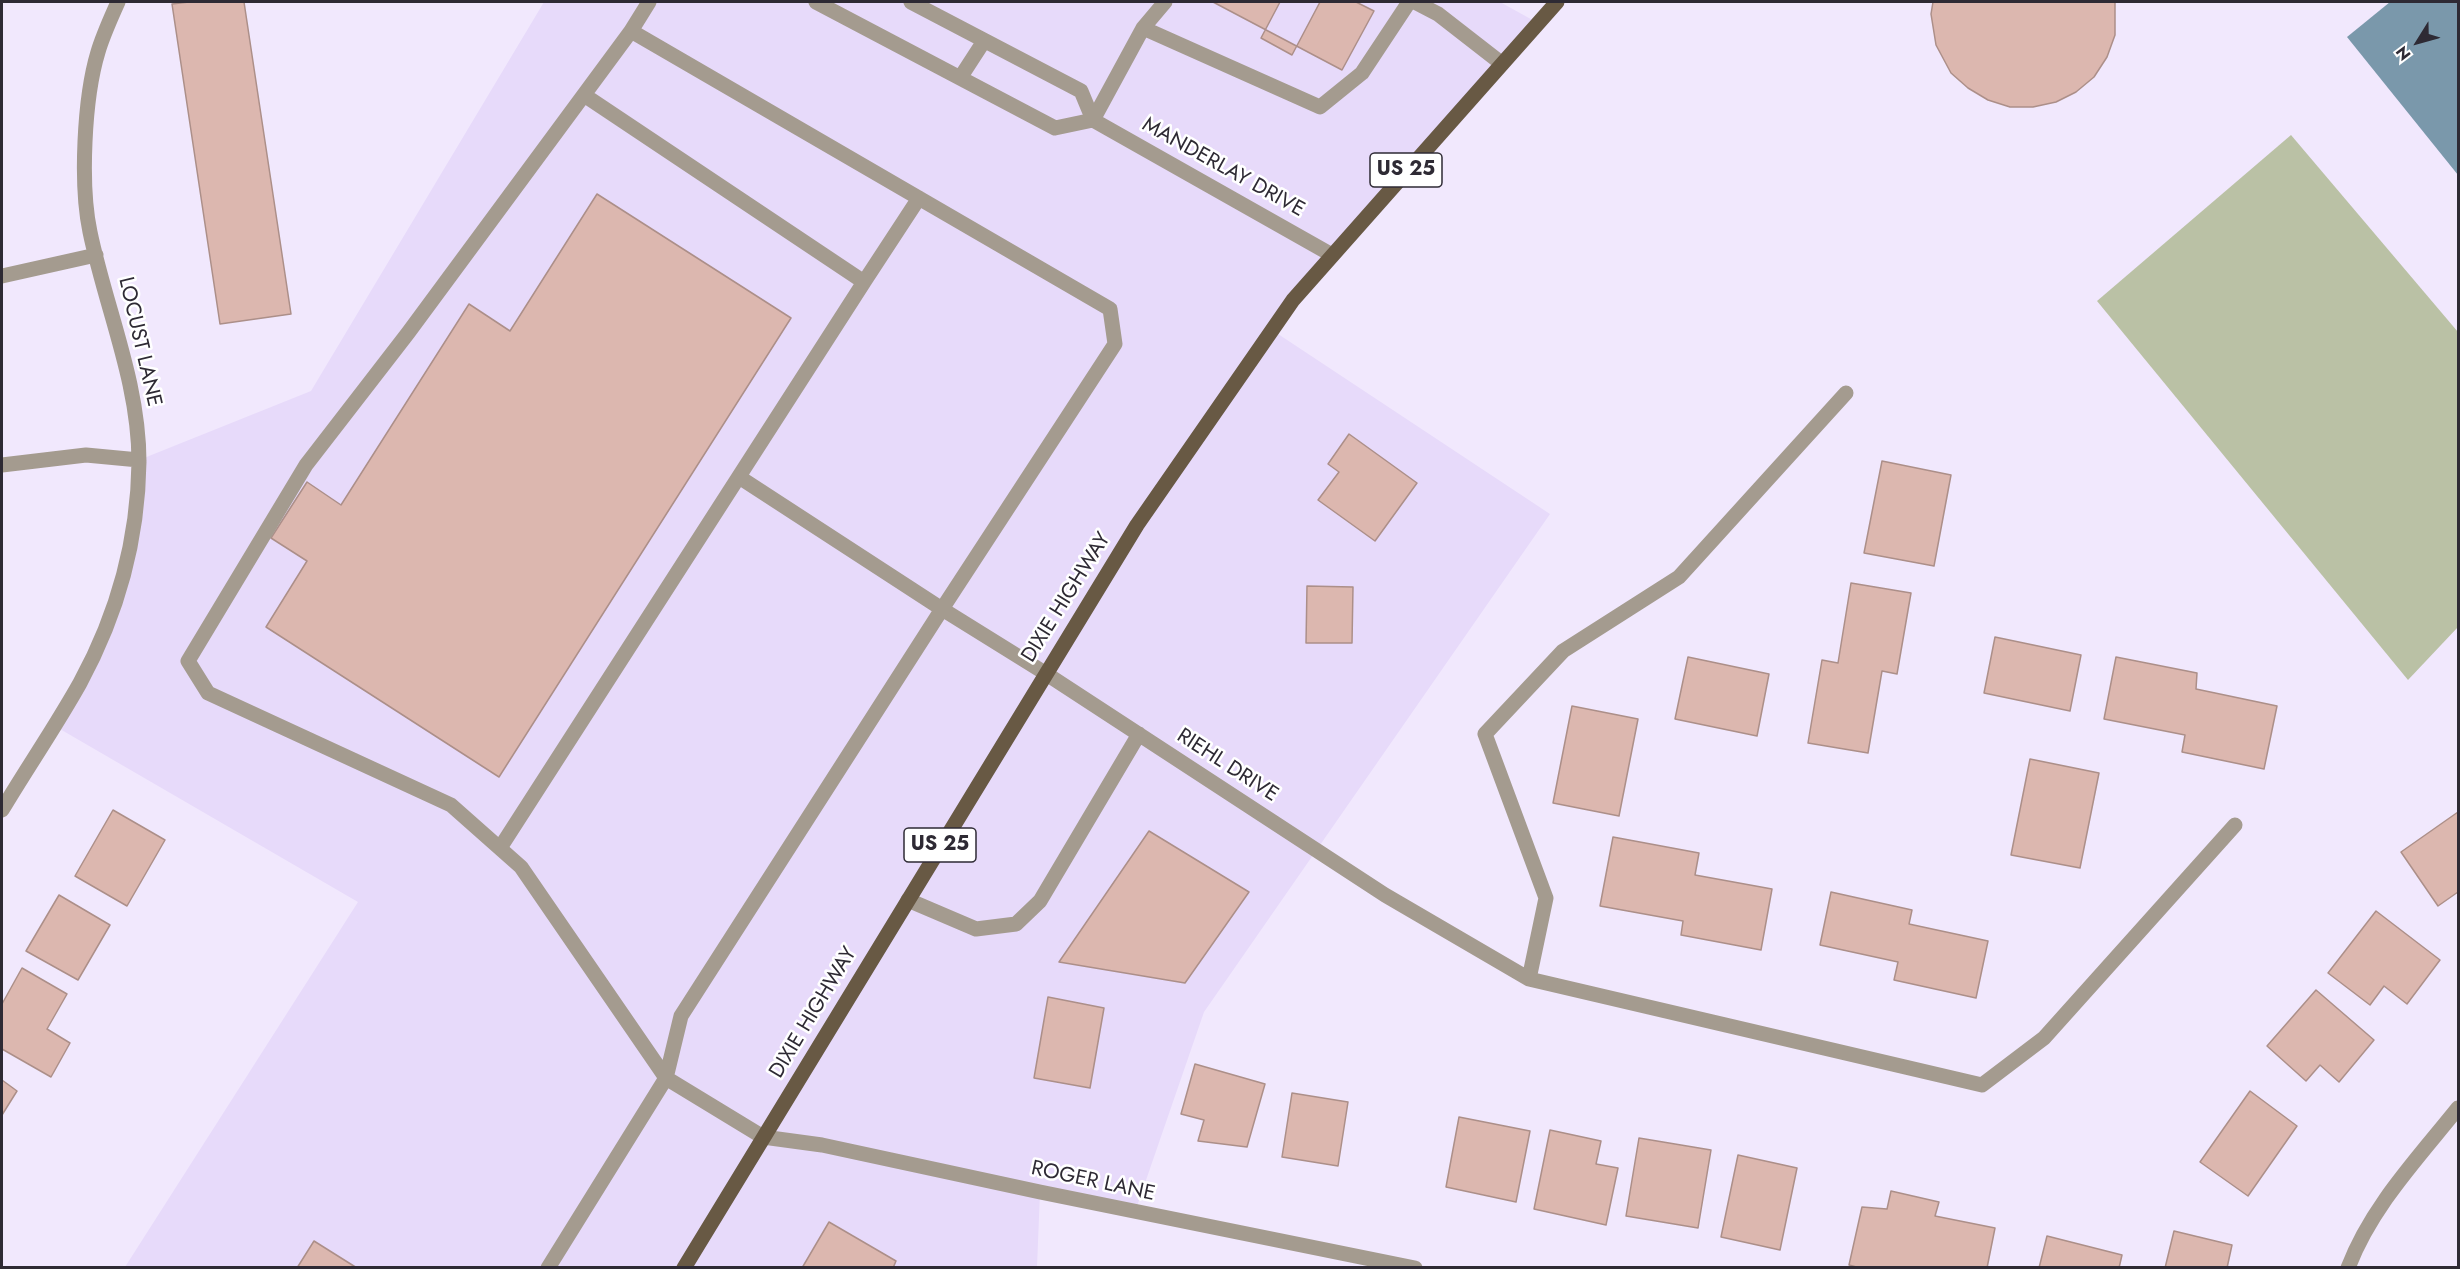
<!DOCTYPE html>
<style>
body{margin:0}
#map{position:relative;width:2460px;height:1269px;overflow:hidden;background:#f1e8fd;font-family:Jost,sans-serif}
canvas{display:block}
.frame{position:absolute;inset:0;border:3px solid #2e2a34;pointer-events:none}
.north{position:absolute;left:2388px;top:12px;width:60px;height:60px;-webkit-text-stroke:4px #fff;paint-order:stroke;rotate:233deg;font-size:16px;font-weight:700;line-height:24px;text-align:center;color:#2e2a34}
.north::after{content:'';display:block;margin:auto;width:21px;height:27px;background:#2e2a34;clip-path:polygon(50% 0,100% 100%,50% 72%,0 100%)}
</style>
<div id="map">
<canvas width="2460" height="1269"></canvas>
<div class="frame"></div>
<div class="north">N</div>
</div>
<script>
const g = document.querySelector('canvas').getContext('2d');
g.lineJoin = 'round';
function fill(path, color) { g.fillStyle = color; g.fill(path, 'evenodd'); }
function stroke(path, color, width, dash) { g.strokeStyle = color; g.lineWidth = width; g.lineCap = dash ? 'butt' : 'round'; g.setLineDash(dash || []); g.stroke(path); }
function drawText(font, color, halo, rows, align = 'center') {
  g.font = font + ' Jost,sans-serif'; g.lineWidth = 5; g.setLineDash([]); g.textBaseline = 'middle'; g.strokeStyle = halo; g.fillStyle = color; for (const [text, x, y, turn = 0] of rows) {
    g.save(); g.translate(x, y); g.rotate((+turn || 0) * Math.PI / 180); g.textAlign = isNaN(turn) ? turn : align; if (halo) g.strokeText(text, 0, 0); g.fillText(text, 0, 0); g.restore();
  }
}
const built = new Path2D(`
 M544,2H1500L1538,23L1272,330L1550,514L1204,1012L1135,1212L1040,1192L1037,1267H125L358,902L53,725L124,574L139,460L311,391Z`);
const green = new Path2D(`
 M2291,135L2458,332V627L2408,680L2097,301Z`);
const water = new Path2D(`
 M2390,2H2458V175L2347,37Z`);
const building = new Path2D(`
 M189,2H244L291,314L220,324L172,4Z
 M1213,2H1356L1374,11L1342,70Z
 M1280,2H1320L1292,55L1261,38Z
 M1933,2H2115V35L2107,57L2094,77L2076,92L2056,102L2033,107H2010L1988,100L1968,88L1951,73L1936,45L1931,14Z
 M597,194L791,318L499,777L266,627L307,561L271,538L307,482L341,505L469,304L510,331Z
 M1349,434L1417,483L1375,541L1318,500L1339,472L1328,464Z
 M1882,461L1951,475L1934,566L1864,553Z
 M1851,583L1911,593L1897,674L1882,671L1868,753L1808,743L1822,660L1838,663Z
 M1307,586L1353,587L1352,643H1306Z
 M1995,637L2081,655L2070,711L1984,693Z
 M1688,657L1769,674L1757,736L1675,719Z
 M2116,657L2197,673L2196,689L2277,706L2264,769L2182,752L2185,735L2104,719Z
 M1572,706L1638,719L1619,816L1553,803Z
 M2030,759L2099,773L2080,868L2011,855Z
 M113,810L165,840L127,906L75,876Z
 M2458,812V892L2438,906L2401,852Z
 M1149,831L1249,892L1185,983L1059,962Z
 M1613,837L1699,853L1695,875L1772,889L1761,950L1681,935L1683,921L1600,906Z
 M1831,892L1912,910L1909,924L1988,941L1976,998L1894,980L1898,962L1820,945Z
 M59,895L110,925L78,980L26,951Z
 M2376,911L2440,960L2407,1004L2384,986L2370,1005L2328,973Z
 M22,968L67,994L47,1029L70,1043L51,1077L2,1049V1004Z
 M2316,990L2374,1040L2339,1082L2320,1065L2306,1081L2267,1046Z
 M1048,997L1104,1008L1090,1088L1034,1078Z
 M1195,1064L1265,1084L1247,1147L1198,1141L1204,1120L1181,1114Z
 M2,1080L17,1091L2,1115Z
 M2250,1091L2297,1126L2248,1196L2200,1162Z
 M1292,1093L1348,1102L1338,1166L1282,1157Z
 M1459,1117L1530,1131L1516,1202L1446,1187Z
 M1550,1130L1601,1141L1596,1164L1618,1168L1606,1225L1534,1209Z
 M1639,1138L1711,1150L1698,1228L1626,1216Z
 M1738,1155L1797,1168L1780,1250L1721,1237Z
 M1891,1191L1939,1202L1935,1216L1995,1228L1987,1268H1860L1849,1265L1862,1207L1887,1209Z
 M829,1222L896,1261L893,1268H802Z
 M2174,1231L2232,1245L2227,1268H2165Z
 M2047,1236L2122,1255L2119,1268H2039Z
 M314,1241L357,1268H297Z`);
const minor = new Path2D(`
 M649,2L631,31L1110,309L1115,344L942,609L1045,673L1385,895L1529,979L1982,1085L2044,1038L2235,825
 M816,2L1055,128L1093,120
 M911,2L1081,91L1093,120L1332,255
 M1415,2L1438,14L1501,63
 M1143,28L1320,107L1362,73L1409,2
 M631,31L408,333L306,465L188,661L208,693L451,805L521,867L666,1078L763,1137L822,1145L1040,1192L1415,1268
 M960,78L984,41
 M1093,120L1143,28L1165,2
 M2,276L96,255
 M864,282L919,198
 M2,465L86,455L139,460
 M2,810C27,768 56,726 80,683C117,615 138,539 139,462C139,382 106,309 90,232C80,185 84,98 98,52C103,35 111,18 118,2
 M500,848L864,282L584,95
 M908,900L976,929L1016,924L1040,901L1139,734
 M1529,979L1546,898L1485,734L1563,651L1679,577L1846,393
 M548,1268L666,1078L681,1016L942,609L739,477
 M2348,1268C2371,1207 2418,1158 2458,1108`);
const major = new Path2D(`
 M684,1268L1137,525L1293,300L1557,2`);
const shields = [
 [1406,170,72],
 [940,845,72]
];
const shieldNames = [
 ["US 25",1406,170],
 ["US 25",940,845]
];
const streetNames = [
 ["MANDERLAY DRIVE",1223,168,29],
 ["LOCUST LANE",139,342,77],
 ["DIXIE HIGHWAY",1067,598,-58],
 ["RIEHL DRIVE",1227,766,33],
 ["DIXIE HIGHWAY",814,1013,-59],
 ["ROGER LANE",1093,1182,12]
];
fill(built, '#e7dafa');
fill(green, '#bac1a5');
fill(water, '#7a98ab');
fill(building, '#dcb7af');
stroke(building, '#ac8f89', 1.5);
stroke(minor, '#a49b8f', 15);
stroke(major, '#685944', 15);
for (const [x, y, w] of shields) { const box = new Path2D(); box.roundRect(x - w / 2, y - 17, w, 34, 4.5); g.fillStyle = '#fff'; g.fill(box); stroke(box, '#2e2a34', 1.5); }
drawText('bold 20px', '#2e2a34', null, shieldNames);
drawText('21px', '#2e2a34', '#fff', streetNames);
</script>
